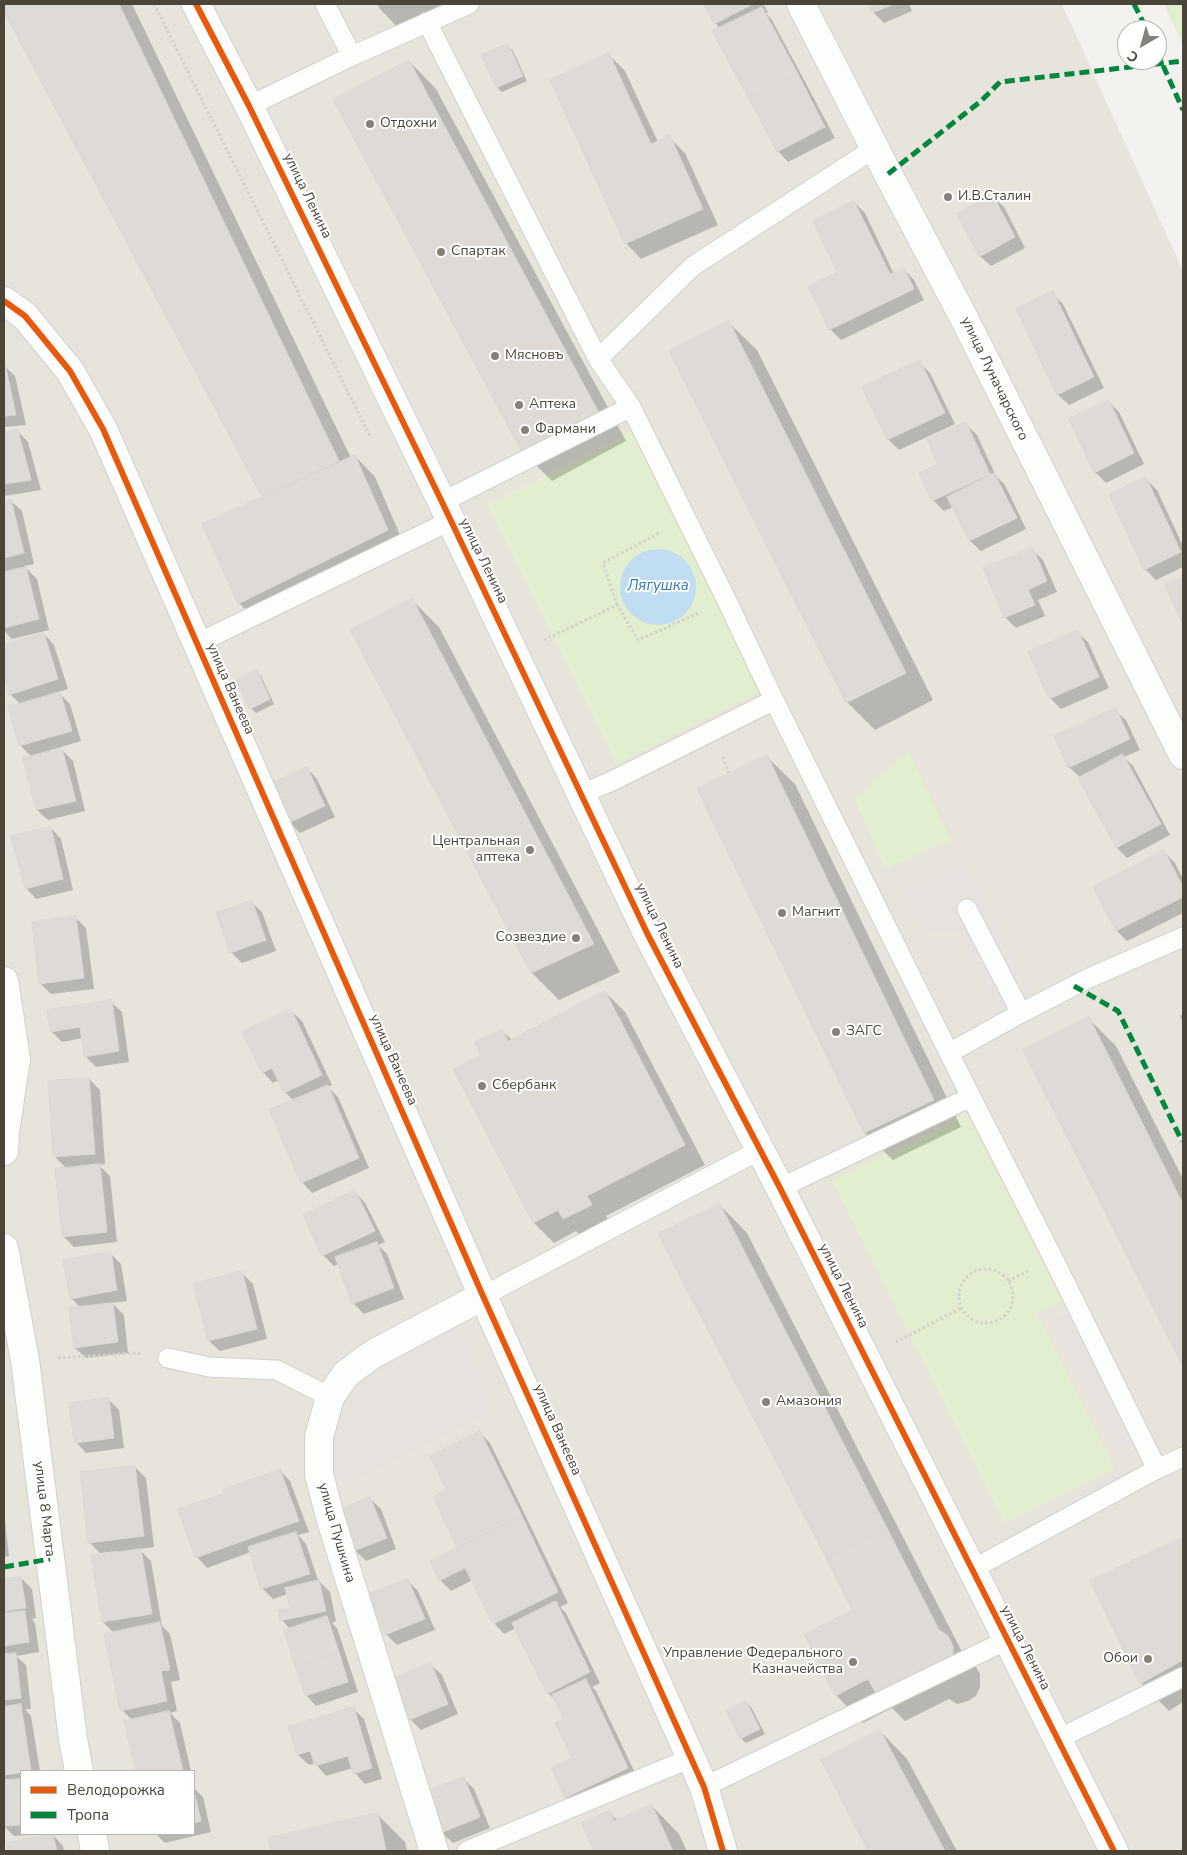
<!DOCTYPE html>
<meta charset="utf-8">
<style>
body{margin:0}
#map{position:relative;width:1187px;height:1855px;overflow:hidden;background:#f4f2ee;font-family:"Nunito Sans",sans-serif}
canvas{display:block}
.frame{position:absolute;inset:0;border:5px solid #4b4439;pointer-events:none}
.legend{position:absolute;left:20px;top:1770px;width:175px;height:65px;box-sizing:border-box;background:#fff;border:1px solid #b7b4b0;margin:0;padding:6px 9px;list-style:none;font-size:15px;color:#4b4439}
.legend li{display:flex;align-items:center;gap:10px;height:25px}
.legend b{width:25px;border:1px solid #b7b4b0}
.north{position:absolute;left:1117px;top:20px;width:50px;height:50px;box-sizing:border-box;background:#fff;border:1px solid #b7b4b0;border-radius:50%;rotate:218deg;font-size:14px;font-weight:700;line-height:20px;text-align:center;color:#4b4439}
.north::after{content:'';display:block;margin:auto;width:18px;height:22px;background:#868178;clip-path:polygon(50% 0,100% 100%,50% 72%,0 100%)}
</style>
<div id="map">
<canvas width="1187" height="1855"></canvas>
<div class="frame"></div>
<ul class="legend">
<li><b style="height:6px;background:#e8590c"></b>Велодорожка</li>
<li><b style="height:6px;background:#00873e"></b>Тропа</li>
</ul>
<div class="north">С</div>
</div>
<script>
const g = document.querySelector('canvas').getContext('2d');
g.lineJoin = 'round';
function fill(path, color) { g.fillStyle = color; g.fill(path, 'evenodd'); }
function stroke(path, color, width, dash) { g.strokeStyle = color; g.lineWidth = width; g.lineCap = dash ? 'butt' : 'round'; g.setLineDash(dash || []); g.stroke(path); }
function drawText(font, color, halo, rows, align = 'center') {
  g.font = font + ' "Nunito Sans",sans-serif'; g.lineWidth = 4; g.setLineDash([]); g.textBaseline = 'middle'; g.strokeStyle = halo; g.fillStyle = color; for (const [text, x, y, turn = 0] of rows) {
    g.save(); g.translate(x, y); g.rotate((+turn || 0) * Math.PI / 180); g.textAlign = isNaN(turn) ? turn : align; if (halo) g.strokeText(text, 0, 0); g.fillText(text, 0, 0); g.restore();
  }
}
const residential = new Path2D(`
 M4,4H1062L1183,271V1851H4ZM21,1771H194V1834H21Z`);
const green = new Path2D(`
 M1164,4H1183V46Z
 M632,431L762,691L617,764L487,504Z
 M908,751L951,840L885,869L854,798Z
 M967,1113L1062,1301L1037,1314L1115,1469L1005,1524L832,1180Z`);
const parking = new Path2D(`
 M965,862L1031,995L997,1012L958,932L924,933L904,892Z
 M1077,1307L1142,1438L1116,1450L1051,1322Z
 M433,1323L460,1329L492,1411L350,1483L319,1474L339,1385Z`);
const water = new Path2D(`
 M620 587a38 38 0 1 1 76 0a38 38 0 1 1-76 0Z`);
const shadow = new Path2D(`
 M4,4H132L351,458L355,456L375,477L407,551L260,624L239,603L203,525L264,497L4,9Z
 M377,4H474L407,37L380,9Z
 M705,4H763L768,12L766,13L772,20L835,138L788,162L778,151L721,29L715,23Z
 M869,4H909L912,11L884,23L873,12Z
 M508,46L513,51L527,81L502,92L497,87Z
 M609,55L625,71L658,142L669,137L685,153L718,225L641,259L626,243Z
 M409,61L436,89L626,441L552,481L524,453Z
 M993,197L1004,207L1025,248L991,266L980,256Z
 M854,202L865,213L894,274L904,269L914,280L924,300L841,340L830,329L839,272Z
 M1052,293L1063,304L1104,388L1069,405L1058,395L1017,310Z
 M729,323L757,350L933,700L875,730L847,702Z
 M919,362L930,373L955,424L899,450L888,439Z
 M4,366L15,376L26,425L4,427Z
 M1109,402L1119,412L1144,464L1106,483L1095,472Z
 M966,424L977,435L996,476L1005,485L1026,529L981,551L970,541L953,507L944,511L933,500L940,465Z
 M18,431L28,442L41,490L4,496V433Z
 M1146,479L1157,490L1183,546V567L1156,580L1145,569Z
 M11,501L22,511L34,564L24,566L37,579L49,630L12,639L4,631V502Z
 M1032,549L1043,560L1057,592L1038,600L1045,616L1016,628L1005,617Z
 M412,600L439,627L620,972L559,1000L532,973Z
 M1077,632L1088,642L1109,688L1061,709L1050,698Z
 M44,634L54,645L68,689L58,692L70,704L81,741L51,750L52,752L62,750L73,761L85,811L48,820L37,810L25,759L32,757L20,745L21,705L10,694L4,671V646Z
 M256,671L261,676L274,704L256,713L251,708Z
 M1115,710L1126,720L1140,750L1124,757L1133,766L1170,835L1127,858L1117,848L1081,778L1069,767Z
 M767,757L795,784L961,1127L893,1160L865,1133L698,789Z
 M307,768L317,779L335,817L300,833L289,822Z
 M51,828L61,839L73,890L36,899L26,888Z
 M1164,852L1175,863L1183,879V913L1127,941L1117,931L1094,888Z
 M251,902L262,912L276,951L242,963L231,952Z
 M76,918L86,928L94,989L51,994L40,983Z
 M605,992L625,1012L705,1165L606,1216L611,1226L584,1239L576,1231L554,1243L534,1223L455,1070L482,1056L501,1030L512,1040Z
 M111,1002L122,1012L129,1062L96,1067L85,1056L83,1038L62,1042L51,1031Z
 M291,1011L302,1021L332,1085L328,1087L338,1097L369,1168L312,1193L302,1182L294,1101L285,1092L279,1080L273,1083L263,1072Z
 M1183,1014V1022L1180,1016Z
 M1089,1019L1116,1046L1183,1179V1364L1025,1050Z
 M89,1079L100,1090L105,1164L99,1165L110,1176L117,1242L74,1247L63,1236L67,1169L55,1157Z
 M355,1192L365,1203L385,1242L378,1245L387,1254L404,1299L364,1314L353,1303L339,1264L334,1266L323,1255Z
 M720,1205L747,1233L962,1652L975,1665L980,1674V1687L976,1696L968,1701L957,1704L949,1699L905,1721L892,1708L863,1723L836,1695L853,1611Z
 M110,1253L121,1264L127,1301L112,1303L124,1315L128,1353L86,1358L75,1348L81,1308L71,1298Z
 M242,1273L253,1284L267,1339L220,1351L209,1341Z
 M109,1400L119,1410L124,1448L86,1453L76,1442Z
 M480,1433L490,1443L568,1603L560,1607L566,1613L600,1683L592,1687L596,1691L638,1779L577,1808L566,1797L573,1759L565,1720L557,1702L548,1693L516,1628L504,1634L494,1623L473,1580L451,1591L440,1580L459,1548L435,1497L448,1490Z
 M135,1467L146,1478L154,1547L139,1549L151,1561L162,1626L170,1634L180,1680L171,1682L177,1711L170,1713L180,1723L191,1771H137L126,1722L132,1720L122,1710L114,1633L103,1622L117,1551L100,1553L90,1543Z
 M280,1470L290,1481L309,1532L298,1535L306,1544L318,1580L330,1592L336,1621L332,1623L337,1628L358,1692L316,1706L306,1695L290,1629L282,1620L292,1609L288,1594L273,1599L262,1588L251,1552L207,1568L197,1557L226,1494Z
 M370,1499L381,1509L396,1549L366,1561L355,1550Z
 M4,1513L9,1556L4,1557Z
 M1183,1539V1702L1169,1711L1141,1683L1091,1582Z
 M21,1578L32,1589L36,1618L32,1619L35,1623L39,1652L16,1656L26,1665L31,1709H25L31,1716L40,1771H21V1834H49L14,1836L4,1826V1580Z
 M407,1580L418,1591L435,1630L397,1645L387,1635L371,1595Z
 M431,1665L442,1675L458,1714L421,1730L410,1719Z
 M746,1702L751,1707L765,1734L746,1743L741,1738Z
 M353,1708L364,1719L382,1779L365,1784L355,1773L353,1768L326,1776L315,1763L309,1765L298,1755L290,1728Z
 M880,1731L907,1759L957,1851H870L822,1760Z
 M463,1778L474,1789L490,1828L453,1843L442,1833Z
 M194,1788L203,1797L211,1832L165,1843L156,1834H194Z
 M652,1806L679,1834L687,1851H596L583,1823L609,1812L618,1821Z
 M377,1814L405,1842L407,1851H272L269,1839Z
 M53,1835L63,1846L64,1851H10L9,1844Z`);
const building = new Path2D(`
 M4,4H119L339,461L262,497L4,12Z
 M704,4H753L714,24Z
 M868,4H894L872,13Z
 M762,7L798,74L749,99L712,31Z
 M508,44L523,76L496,88L481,55Z
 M609,53L651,144L670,135L703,209L625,244L550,80Z
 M409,60L599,413L523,454L333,100Z
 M798,74L825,127L777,152L749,99Z
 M993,195L1015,237L979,257L957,214Z
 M854,201L890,274L904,268L914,289L829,330L808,286L837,272L813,221Z
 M1053,291L1094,377L1057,395L1016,309Z
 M729,321L906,673L846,703L669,351Z
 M920,360L945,413L887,440L862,387Z
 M5,364L16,415L4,416V365Z
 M1109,400L1134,453L1094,473L1069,419Z
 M966,422L990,474L932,501L919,473L938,464L927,440Z
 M18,430L31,480L4,484V432Z
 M355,455L388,530L238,604L202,524Z
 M994,473L1017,518L969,541L947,497Z
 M1146,477L1181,552L1144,570L1109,495Z
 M11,499L24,553L4,558V501Z
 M1033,548L1047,581L1028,590L1035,605L1004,618L983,568Z
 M26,567L39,619L4,628V572Z
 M1183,577V625L1165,585Z
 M412,598L594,944L531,973L350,630Z
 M1078,630L1099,677L1049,699L1028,652Z
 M44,633L58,679L9,695L4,675V645Z
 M257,670L270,699L250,709L236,680Z
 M60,692L72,731L19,746L8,707Z
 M1116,708L1130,739L1068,768L1054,736Z
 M62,748L76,801L36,810L23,758Z
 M1123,754L1161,824L1116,848L1078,778Z
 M767,755L934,1100L864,1133L697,789Z
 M307,767L325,806L288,823L270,784Z
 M51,827L63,879L25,889L11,836Z
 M1164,850L1183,887V897L1116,931L1093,887Z
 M252,900L266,940L230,953L216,913Z
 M76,916L84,978L39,984L32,922Z
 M605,991L685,1145L587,1196L592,1205L563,1219L558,1210L533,1223L453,1069L481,1055L474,1042L502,1029L508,1041Z
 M112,1000L119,1051L84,1057L80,1027L50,1032L47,1010Z
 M291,1009L322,1075L284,1093L272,1068L262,1073L242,1032Z
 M1089,1017L1183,1204V1367L1023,1050Z
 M89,1078L95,1154L53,1157L48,1081Z
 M328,1085L359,1158L301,1183L269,1110Z
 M100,1164L107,1232L62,1237L55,1169Z
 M355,1190L375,1231L322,1256L303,1215Z
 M720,1204L887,1528L826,1558L658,1234Z
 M377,1242L394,1288L352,1304L335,1257Z
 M111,1252L117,1290L70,1299L63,1260Z
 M242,1271L257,1329L208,1341L193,1284Z
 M113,1303L118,1342L74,1348L69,1308Z
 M109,1398L114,1438L74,1443L69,1403Z
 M480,1431L522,1516L457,1547L433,1497L446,1490L430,1456Z
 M135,1466L144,1536L88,1543L80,1472Z
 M280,1469L299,1521L195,1558L178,1509L224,1493L223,1490Z
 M370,1497L387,1538L354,1551L337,1511Z
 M522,1516L558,1592L493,1624L465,1568L439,1581L430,1561Z
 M887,1528L939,1630L948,1636L953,1646V1659L876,1694L868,1679L835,1696L804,1634L852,1610L826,1558Z
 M296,1532L310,1574L261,1589L248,1547Z
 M1183,1537V1660L1140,1684L1090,1581Z
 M141,1549L152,1614L102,1622L91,1556Z
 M21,1577L26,1608L4,1611V1579Z
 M408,1579L425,1619L385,1635L369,1594Z
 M319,1580L326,1611L280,1621L278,1610L290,1608L285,1588Z
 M556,1601L590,1672L547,1694L512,1623Z
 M25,1611L29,1642L4,1646V1613Z
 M327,1616L339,1652L295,1666L284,1630Z
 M160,1622L170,1670L161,1671L167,1701L120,1711L104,1634Z
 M339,1652L348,1682L305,1696L295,1666Z
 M16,1653L21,1698L4,1700V1654Z
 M431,1663L448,1704L409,1720L392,1679Z
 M586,1679L628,1768L565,1798L551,1768L572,1758L555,1723L564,1719L552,1695Z
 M746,1701L760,1729L740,1739L726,1711Z
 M21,1704L31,1771L4,1775V1707Z
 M354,1707L372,1768L353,1774L348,1756L315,1766L310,1751L297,1755L288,1727Z
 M169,1711L183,1771H136L124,1721Z
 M880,1730L945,1851H868L821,1760Z
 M464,1777L480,1817L441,1833L425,1792Z
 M21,1779V1825L4,1826V1780Z
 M194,1791L201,1821L194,1823Z
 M652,1805L673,1851H594L581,1823L610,1810L614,1821Z
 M378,1813L386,1851H271L268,1838Z
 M53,1834L57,1851H8L7,1843Z`);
const path = new Path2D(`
 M154,4L370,436
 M617,605L603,563L661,532
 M544,640L617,605L638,640L701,612
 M723,757L729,773
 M1182,1141L1183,1144
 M959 1296a27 27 0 1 1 54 0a27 27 0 1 1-54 0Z
 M1008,1281L1028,1271
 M896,1342L961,1308
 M58,1358L135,1353L142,1354`);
const service = new Path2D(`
 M325,4L352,56
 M427,22L598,359L631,407L442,502
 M249,106L352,56L469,4
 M598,359L693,266L875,148
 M631,407L727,601L774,700L949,1053
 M196,644L450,521
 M581,794L610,782L774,700
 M967,909L1021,1013L1089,978L1183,937
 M971,1097L1053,1258L1157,1469
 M780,1188L971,1097L949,1053L1021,1013
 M483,1296L760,1150
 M168,1358L209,1367L277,1370L330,1397
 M971,1570L1157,1469L1183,1457
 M1058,1739L1183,1677
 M704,1787L1007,1640
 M467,1851L691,1758`);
const minor = new Path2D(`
 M196,4L249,106L442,502L648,935L780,1188L1114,1851
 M801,4L888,174L965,320L1183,755
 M4,301L25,316L70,371L103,429L483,1296L704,1787L723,1851
 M4,981L16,1059L5,1132L4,1151
 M4,1248L25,1360L73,1739L79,1771
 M92,1834L95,1851
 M434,1851L330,1517L319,1474V1437L330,1397L346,1374L373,1354L483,1296`);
const quiet = new Path2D(`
 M1134,4L1147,30
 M1157,52L1183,110
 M888,174L981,101L1000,82L1183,61
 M1074,986L1118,1011L1182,1141
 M4,1567L50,1559`);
const cycleway = new Path2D(`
 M196,4L249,106L442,502L648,935L780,1188L1114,1851
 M4,301L25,316L70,371L103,429L483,1296L704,1787L723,1851`);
const markers = [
 [370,124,5,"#868178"],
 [948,197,5,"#868178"],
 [441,252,5,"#868178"],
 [495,356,5,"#868178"],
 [519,405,5,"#868178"],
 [525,430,5,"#868178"],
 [530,850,5,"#868178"],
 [782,913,5,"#868178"],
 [576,938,5,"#868178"],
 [836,1032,5,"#868178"],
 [482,1086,5,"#868178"],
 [766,1402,5,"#868178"],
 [1148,1659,5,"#868178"],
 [853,1662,5,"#868178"]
];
const poiNames = [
 ["Отдохни",380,124],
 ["И.В.Сталин",958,197],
 ["Спартак",451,252],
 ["Мясновъ",505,356],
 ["Аптека",529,405],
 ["Фармани",535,430],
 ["Центральная",520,842,"right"],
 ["аптека",520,858,"right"],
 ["Магнит",792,913],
 ["Созвездие",566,938,"right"],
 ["ЗАГС",846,1032],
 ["Сбербанк",492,1086],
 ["Амазония",776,1402],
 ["Управление Федерального",843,1654,"right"],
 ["Казначейства",843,1670,"right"],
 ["Обои",1138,1659,"right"]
];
const streetNames = [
 ["улица Ленина",307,196,64],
 ["улица Луначарского",994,379,64],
 ["улица Ленина",483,561,64],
 ["улица Ванеева",230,689,66],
 ["улица Ленина",659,926,64],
 ["улица Ванеева",393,1060,66],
 ["улица Ленина",843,1286,63],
 ["улица Ванеева",557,1430,66],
 ["улица 8 Марта",44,1509,83],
 ["улица Пушкина",336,1533,74],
 ["улица Ленина",1025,1648,63]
];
const waterNames = [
 ["Лягушка",658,586]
];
fill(residential, '#e7e4dc');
fill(green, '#e1eecf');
fill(parking, '#e6e3df');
fill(water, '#c0ddf1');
fill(shadow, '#0003');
fill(building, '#dedbd6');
stroke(building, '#dcd9d4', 1);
stroke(service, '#d2d0cb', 21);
stroke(minor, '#d2d0cb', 30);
stroke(path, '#d3d2cc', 3, [2.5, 2.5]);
stroke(service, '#fdfdfc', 19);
stroke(minor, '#fdfdfc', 28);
stroke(quiet, '#00873e', 5, [10, 5]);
stroke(cycleway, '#e8590c', 6);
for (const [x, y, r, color] of markers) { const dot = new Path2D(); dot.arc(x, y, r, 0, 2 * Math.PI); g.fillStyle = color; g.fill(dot); stroke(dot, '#fff', 2); }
drawText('14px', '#4b4439', '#fff', poiNames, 'left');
drawText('14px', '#4b4439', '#fff', streetNames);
drawText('italic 15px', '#2e7ab2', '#fff', waterNames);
</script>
